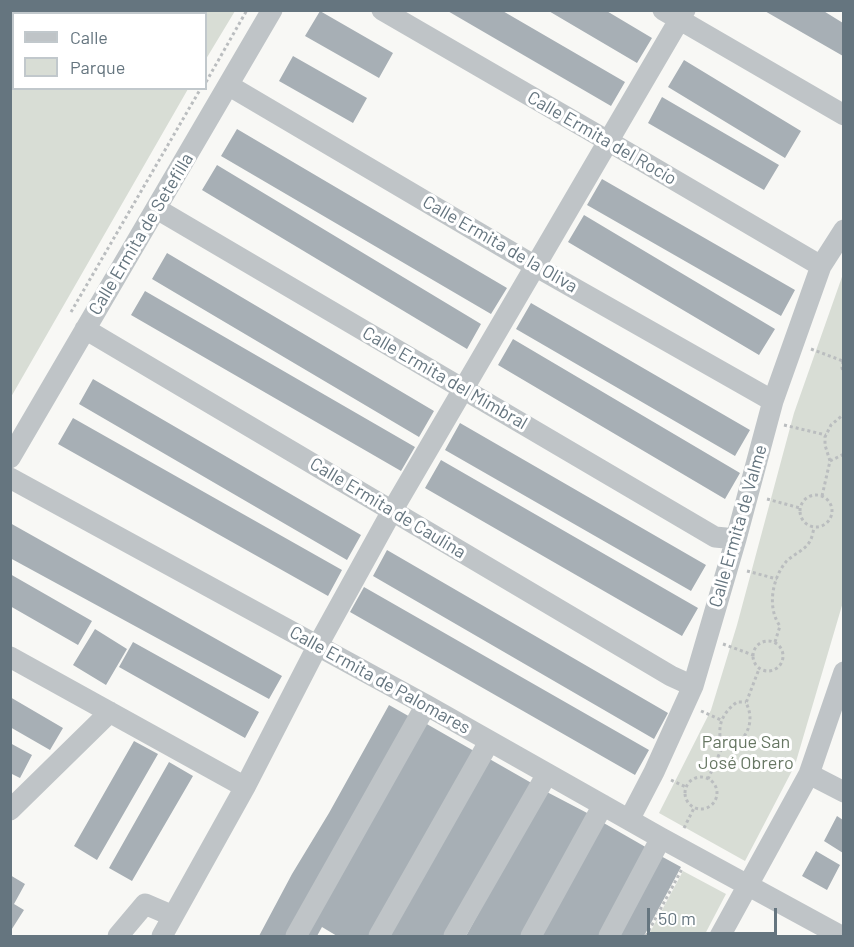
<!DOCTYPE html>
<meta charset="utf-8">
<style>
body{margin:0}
#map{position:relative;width:854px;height:947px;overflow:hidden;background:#f8f8f5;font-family:Barlow,sans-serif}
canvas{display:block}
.frame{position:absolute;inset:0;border:12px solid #65757f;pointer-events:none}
.legend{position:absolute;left:12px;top:12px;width:195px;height:78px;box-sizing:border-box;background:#fff;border:2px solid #c1c8cc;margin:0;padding:8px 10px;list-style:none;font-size:18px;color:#65757f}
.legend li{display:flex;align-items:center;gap:12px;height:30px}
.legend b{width:30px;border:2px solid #c1c8cc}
.scale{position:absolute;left:647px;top:908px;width:130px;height:27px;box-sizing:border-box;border:3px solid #65757f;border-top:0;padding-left:8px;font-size:18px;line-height:21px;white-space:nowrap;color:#65757f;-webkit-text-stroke:4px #fff;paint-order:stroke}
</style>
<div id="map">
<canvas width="854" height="947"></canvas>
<div class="frame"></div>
<ul class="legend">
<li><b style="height:8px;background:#bfc4c7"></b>Calle</li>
<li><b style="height:16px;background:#d8ddd5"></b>Parque</li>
</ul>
<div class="scale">50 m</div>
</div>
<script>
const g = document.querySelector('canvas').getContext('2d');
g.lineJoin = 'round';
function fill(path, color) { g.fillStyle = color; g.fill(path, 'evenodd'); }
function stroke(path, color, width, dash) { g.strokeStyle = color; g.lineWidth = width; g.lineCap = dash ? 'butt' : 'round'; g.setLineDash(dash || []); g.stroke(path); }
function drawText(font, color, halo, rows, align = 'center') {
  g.font = font + ' Barlow,sans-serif'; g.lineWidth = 6; g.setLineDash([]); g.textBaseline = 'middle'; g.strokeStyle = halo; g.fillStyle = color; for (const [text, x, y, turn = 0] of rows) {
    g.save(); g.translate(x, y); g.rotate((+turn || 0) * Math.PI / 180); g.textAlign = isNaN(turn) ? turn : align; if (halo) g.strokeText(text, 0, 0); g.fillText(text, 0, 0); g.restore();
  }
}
const green = new Path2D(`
 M11,10L235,11L206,59V14H14V88L188,89L11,397Z
 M843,274V602L795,765L745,861L659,813L711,710L737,625L794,413Z
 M683,871L726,894L704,936H648Z`);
const building = new Path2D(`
 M446,10H501L625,82L611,106Z
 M547,10H605L652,38L637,63Z
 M763,10H822L843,23V56Z
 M320,11L393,53L379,78L305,36Z
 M293,56L367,98L353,123L279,81Z
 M684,60L801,131L785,158L668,87Z
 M662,97L779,165L764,190L648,123Z
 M237,129L507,288L491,314L221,156Z
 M217,165L481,324L467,349L202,190Z
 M602,179L795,290L781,316L587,205Z
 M584,215L775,329L759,355L568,242Z
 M167,253L434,411L419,437L152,279Z
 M145,291L415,447L401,471L131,315Z
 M531,303L750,430L735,456L516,329Z
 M513,339L740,473L725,499L498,365Z
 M93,379L361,535L347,560L79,404Z
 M73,418L342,570L328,596L58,444Z
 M460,423L706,565L691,591L445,450Z
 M441,460L698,608L682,636L425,488Z
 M10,523L282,676L269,699L10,558Z
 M387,550L668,713L654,739L373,576Z
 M10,574L92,621L78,645L10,606Z
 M364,587L649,750L635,775L350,612Z
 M95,629L127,649L106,685L73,665Z
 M133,642L259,712L245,738L119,667Z
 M10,697L63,728L50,750L10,727Z
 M389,705L412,718L291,936H259L292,874L329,813Z
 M425,723L474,751L372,936H337L322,927L317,936H305Z
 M134,741L158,754L97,860L74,846Z
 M10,743L32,755L20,778L10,773Z
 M486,757L535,785L449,936H385Z
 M169,762L193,776L132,881L109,868Z
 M545,791L591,815L526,936H466Z
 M837,816L843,820V853L824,841Z
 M602,822L649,849L601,936H540Z
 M816,851L840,865L827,890L802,876Z
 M659,855L681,867L644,936H616Z
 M10,875L25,884L14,904L24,910L10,932Z`);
const path = new Path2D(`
 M206,82L247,10
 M71,312L201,88
 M811,349L843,361
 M843,361L842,368L844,373
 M784,425L826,435
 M830,461L844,454
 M800 511a16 16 0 1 1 32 0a16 16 0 1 1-32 0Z
 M822,496L830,461L825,445V437L831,425L844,414
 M767,499L800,508
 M747,571L777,579
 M753 656a15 15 0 1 1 30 0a15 15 0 1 1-30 0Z
 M775,642L780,626C767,608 772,580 785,563C791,555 805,551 810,541C812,538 813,532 814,528
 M723,644L753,655
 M701,711L721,720
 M722,748C717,727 720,715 737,702H746
 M685 793a16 16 0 1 1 32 0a16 16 0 1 1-32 0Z
 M708,779L722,748C744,747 757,723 746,703L759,669
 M671,780L686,787
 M684,828L694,808
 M646,936L682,869`);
const minor = new Path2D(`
 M382,10L608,141L821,266
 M663,10L844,115
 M228,85L535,266L773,401
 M157,209L715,537L736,539
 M85,329L671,676L693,686
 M10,458L272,10
 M10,478L426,705L661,838L841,936
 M10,657L245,787
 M809,774L844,792
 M10,810L110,712
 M629,820L654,772L693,686L736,539L773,401L821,266L844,230
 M118,936L145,904L173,916
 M162,936L245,787L318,645L392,511L685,10
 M296,936L426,705
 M379,936L489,742
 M454,936L547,774
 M531,936L603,805
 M609,936L661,838
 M720,936L809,774L844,672`);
const streetNames = [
 ["Calle Ermita del Rocío",602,138,30],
 ["Calle Ermita de Setefilla",141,234,-59],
 ["Calle Ermita de la Oliva",500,244,30],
 ["Calle Ermita del Mimbral",445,378,30],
 ["Calle Ermita de Caulina",388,508,31],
 ["Calle Ermita de Valme",738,526,-74],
 ["Calle Ermita de Palomares",380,680,29]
];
const parkNames = [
 ["Parque San",746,742],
 ["José Obrero",746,763]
];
fill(green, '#d8ddd5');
fill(building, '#a7afb5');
stroke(path, '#babdbf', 3, [3, 3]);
stroke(minor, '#bfc4c7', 21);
drawText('18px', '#65757f', '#fff', streetNames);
drawText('18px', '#677763', '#fff', parkNames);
</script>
